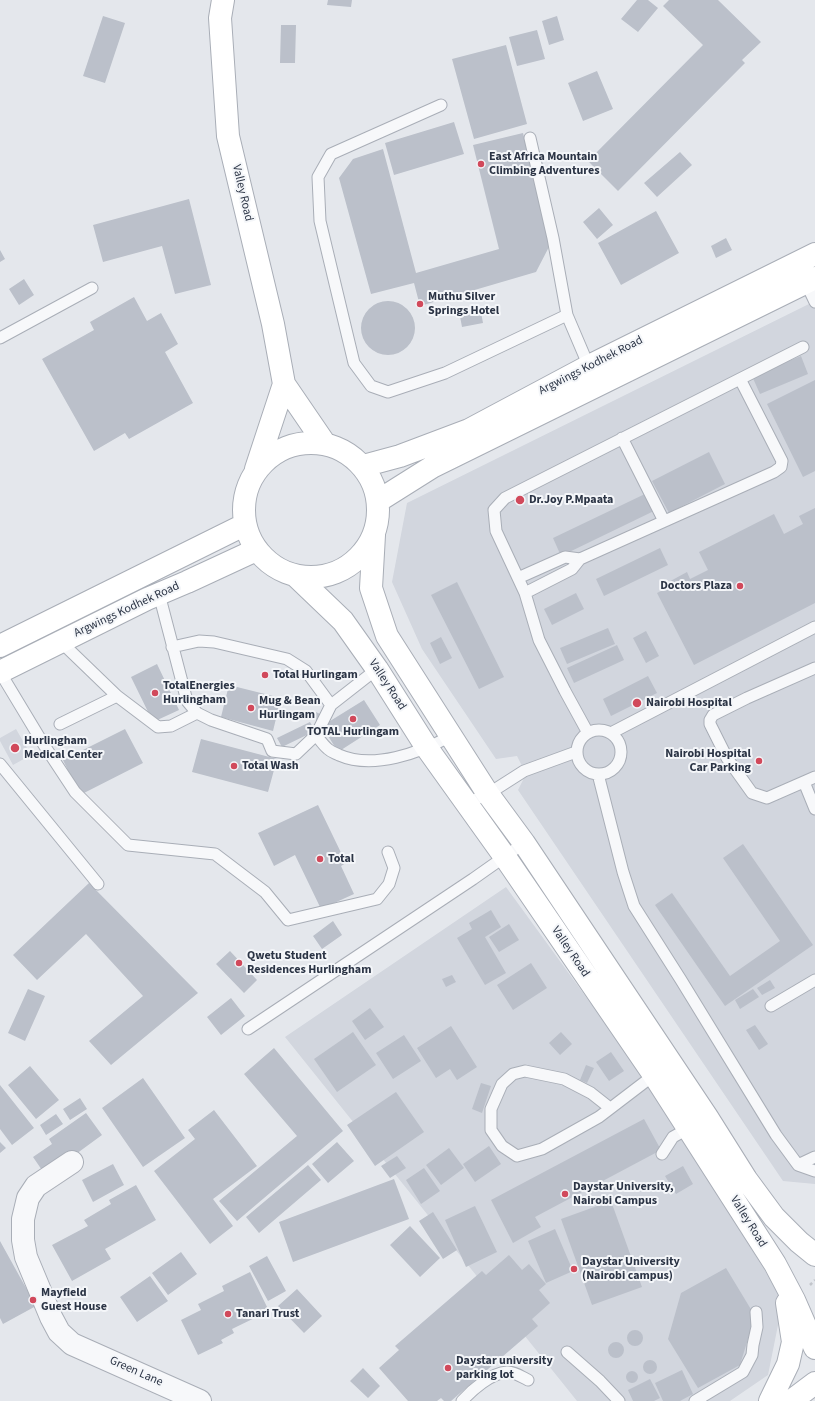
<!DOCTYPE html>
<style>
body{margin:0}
canvas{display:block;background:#e4e7ec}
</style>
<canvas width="815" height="1401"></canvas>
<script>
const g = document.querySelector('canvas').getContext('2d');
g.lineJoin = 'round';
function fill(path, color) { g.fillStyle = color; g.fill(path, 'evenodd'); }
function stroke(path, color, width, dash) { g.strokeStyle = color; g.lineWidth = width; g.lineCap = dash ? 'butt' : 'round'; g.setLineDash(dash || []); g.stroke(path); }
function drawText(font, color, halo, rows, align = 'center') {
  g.font = font + ' "Source Sans 3",sans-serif'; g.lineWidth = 4; g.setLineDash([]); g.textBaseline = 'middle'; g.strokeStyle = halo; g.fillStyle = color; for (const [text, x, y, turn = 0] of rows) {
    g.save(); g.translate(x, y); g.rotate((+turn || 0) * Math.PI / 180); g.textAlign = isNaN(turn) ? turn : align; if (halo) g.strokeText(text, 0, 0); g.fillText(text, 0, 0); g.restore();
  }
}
const built = new Path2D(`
 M815,301V1184L783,1181L518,790L526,774L517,756L496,759L422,649L392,582L407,503Z
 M16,729L31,755L13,765L0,741V738Z
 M506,887L653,1089L783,1300L768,1375L730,1401H577L285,1037Z`);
const building = new Path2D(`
 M328,0H352L351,7L327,5Z
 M637,0H648L658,8L638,32L621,19Z
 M669,0H718L761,42L742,60L745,63L618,191L588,161L703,45L663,6Z
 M103,16L125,23L105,83L83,76Z
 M557,16L564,40L549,45L542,21Z
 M281,25H296L295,63H280Z
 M537,30L545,59L517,66L509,37Z
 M506,45L527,124L474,139L452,59Z
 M597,71L613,109L583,121L568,83Z
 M454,122L464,154L394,175L385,143Z
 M523,133L551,243L536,272L420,306L414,283L371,294L339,178L353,159L383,149L416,273L499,249L473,145Z
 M680,152L692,165L657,197L644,183Z
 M189,199L211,285L175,294L162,246L103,262L93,225Z
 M599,208L613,225L597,239L583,222Z
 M656,211L679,253L621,285L598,243Z
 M726,238L732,250L716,258L711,246Z
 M0,250L5,259L0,262Z
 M24,279L34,295L19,305L9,289Z
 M134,297L147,321L161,313L178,344L165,352L193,403L129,439L125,433L94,451L42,359L94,330L90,322Z
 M361 328a27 27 0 1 1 54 0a27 27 0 1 1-54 0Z
 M480,307L483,323L462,327L459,311Z
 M801,356L808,374L760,394L752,376Z
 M815,380V471L803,477L767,404Z
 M709,452L725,484L669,513L652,481Z
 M647,493L656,510L561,556L553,538Z
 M815,508V603L694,665L657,593L667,588L665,584L687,572L690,579L708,570L699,552L774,514L784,534L803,524L799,516Z
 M660,548L668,565L604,596L596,579Z
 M457,582L504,677L479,689L431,595Z
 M576,593L584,609L552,625L544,609Z
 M608,628L615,644L567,664L560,648Z
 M646,631L659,656L646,663L633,638Z
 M441,637L452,658L440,664L430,643Z
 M617,645L624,660L574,683L567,668Z
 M157,664L179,710L153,722L131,677Z
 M648,676L657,693L611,716L603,699Z
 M229,685L281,698L273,731L221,717Z
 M364,700L380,725L338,752L322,726Z
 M316,712L322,715L319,721L313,718Z
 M310,722L315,731L282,747L277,738Z
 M125,729L143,763L80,795L63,760Z
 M201,739L277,759L268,792L192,772Z
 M318,805L346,863L341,866L354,894L321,909L295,855L274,866L258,833Z
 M743,844L813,945L725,1006L655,905L672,893L730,976L780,941L723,858Z
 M89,883L198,993L111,1065L89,1041L143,996L86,934L37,980L13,955Z
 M491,910L501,927L485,937L506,973L485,985L457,938L472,929L469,923Z
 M333,921L342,935L322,949L313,936Z
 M509,924L519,940L499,952L489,937Z
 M230,951L257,980L244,993L216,964Z
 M531,963L547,988L513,1010L497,985Z
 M452,975L456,982L446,987L442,979Z
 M770,980L775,988L762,995L757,988Z
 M28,989L45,996L25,1041L8,1033Z
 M753,989L759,997L740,1009L735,1000Z
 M231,998L245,1016L221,1035L207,1017Z
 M370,1008L384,1027L365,1040L352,1021Z
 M755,1025L768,1044L759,1050L746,1030Z
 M451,1026L477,1067L457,1080L450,1069L436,1078L417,1048Z
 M353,1032L376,1065L337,1092L314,1059Z
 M561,1032L572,1044L560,1055L549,1043Z
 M404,1035L421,1061L393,1079L376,1053Z
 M274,1048L343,1131L237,1221L219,1201L297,1136L244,1074Z
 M611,1052L624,1071L609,1081L596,1062Z
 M586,1065L594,1068L587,1083L580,1080Z
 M30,1066L59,1100L36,1119L8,1085Z
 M143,1078L185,1138L143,1167L102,1108Z
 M481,1083L491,1086L482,1113L472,1109Z
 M0,1085L34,1128L12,1145L0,1129Z
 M396,1092L424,1132L375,1166L347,1125Z
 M80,1098L87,1109L70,1120L63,1109Z
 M214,1110L257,1166L213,1199L233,1226L210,1244L154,1171L195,1139L188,1130Z
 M86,1113L102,1135L46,1176L33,1157L52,1144L49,1139Z
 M56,1114L63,1124L46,1135L40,1125Z
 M644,1119L661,1150L535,1217L541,1227L513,1243L491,1200Z
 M0,1142L6,1148L0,1153Z
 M337,1142L354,1161L328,1183L312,1164Z
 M489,1146L501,1164L475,1182L463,1164Z
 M449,1148L464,1168L441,1185L426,1165Z
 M397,1156L406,1168L390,1178L381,1166Z
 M113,1164L124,1185L93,1202L82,1180Z
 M308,1165L321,1180L259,1233L246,1217Z
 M683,1166L693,1184L676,1194L665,1176Z
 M424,1168L440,1191L421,1204L406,1180Z
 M394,1179L409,1219L293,1262L279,1222Z
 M136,1185L156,1220L105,1249L111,1259L72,1281L52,1245L88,1226L84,1220L111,1204L109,1200Z
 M611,1201L642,1287L592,1305L561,1219Z
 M475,1206L497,1252L466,1267L445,1220Z
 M433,1212L457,1250L443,1259L419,1221Z
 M410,1226L440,1258L420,1277L390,1245Z
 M555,1229L573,1271L546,1283L528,1241Z
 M0,1241L36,1306L3,1324L0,1318Z
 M181,1252L197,1274L168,1295L152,1273Z
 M509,1255L522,1270L529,1264L546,1284L539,1290L550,1303L532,1319L538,1326L451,1401H444L441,1398L437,1401H408L379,1368L399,1350L395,1346L482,1271L486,1275Z
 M267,1256L286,1291L268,1301L249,1266Z
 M726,1268L755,1316L740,1365L698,1388L668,1339L681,1293Z
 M250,1272L269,1311L232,1329L234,1333L221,1340L223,1343L198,1355L181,1320L201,1310L198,1304L224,1291L222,1286Z
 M150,1276L168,1301L137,1322L120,1297Z
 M297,1289L322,1316L304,1333L278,1306Z
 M627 1338a8 8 0 1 1 16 0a8 8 0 1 1-16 0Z
 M608 1350a8 8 0 1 1 16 0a8 8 0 1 1-16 0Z
 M643 1367a7 7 0 1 1 14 0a7 7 0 1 1-14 0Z
 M363,1368L380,1386L368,1398L350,1381Z
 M682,1370L693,1394L680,1401H663L655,1383Z
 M626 1377a6 6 0 1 1 12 0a6 6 0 1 1-12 0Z
 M650,1379L660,1398L654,1401H633L628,1390Z`);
const path = new Path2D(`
 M810,1285L815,1280`);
const service = new Path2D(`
 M441,105L331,154L318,177L320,221L354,363L371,386L388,392L445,373L567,315
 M530,138L553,238L567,315L590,369
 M804,279L815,302
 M0,338L92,288
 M622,438L664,521
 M518,578L565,557L580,559
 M525,593L572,569L580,559L774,472L781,467L782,461L740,379
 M159,594L187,701L197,713L211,720L267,739L272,751L296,754L316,735L331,705L377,669
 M61,642L117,696L158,727L171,726L197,713
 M172,647L199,641L214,642L287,659L306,671L331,705
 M815,668L747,698L713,715L710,720V724L727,758L752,793L767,798L815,777
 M0,672L44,745L75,792L128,845L215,854L265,892L288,920L377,899L389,884L394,868L388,852
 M60,724L117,696
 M577 752a22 22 0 1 1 44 0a22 22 0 1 1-44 0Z
 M588,733L565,691L539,640L525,593L496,531L494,510L505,498L803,347
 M611,733L815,627
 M316,735C320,740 323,745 328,749C331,752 335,753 339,755C373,770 419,753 451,736
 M0,764L98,884
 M598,774L623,872L634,906L681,980L776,1135L798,1165L815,1171
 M804,782L815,809
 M467,803L488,794L524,771L576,752
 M771,1006L815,980
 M248,1029L473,879L524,843
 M610,1108L591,1093L564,1079L525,1071L513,1074L502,1084L491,1109V1130L502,1146L517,1156L542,1149L599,1117L654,1075
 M662,1154L673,1137L691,1127
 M798,1165L815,1157
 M567,1352L600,1381L619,1401
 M462,1401C472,1390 491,1373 507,1372C513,1371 522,1377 528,1380
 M695,1401L743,1372L752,1355L753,1345L757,1327L756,1312`);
const minor = new Path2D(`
 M72,1162L36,1186L28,1198L23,1219V1240L26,1257L51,1317L59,1332L72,1344L200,1401`);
const secondary = new Path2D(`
 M223,0L220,18L228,136L273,324L284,384L325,444
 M244 510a67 67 0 1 1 134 0a67 67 0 1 1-134 0Z
 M363,466L400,456L469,430L589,366L815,254
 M256,469L284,384
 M378,501L432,467L815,278
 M374,535L371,588L387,636L488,794L524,843L707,1117L746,1179L774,1217L799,1242L815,1255
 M296,576L343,621L377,669L427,748L505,857L654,1075L775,1264L794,1300L815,1348
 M0,646L244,525
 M0,672L147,599L187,582L256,550
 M770,1401L788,1364L793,1342L787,1303
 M791,1401L815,1383`);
const markers = [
 [481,164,4,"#d1495b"],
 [420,304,4,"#d1495b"],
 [520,500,5,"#d1495b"],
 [740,586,4,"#d1495b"],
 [265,675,4,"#d1495b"],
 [155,693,4,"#d1495b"],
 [637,703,5,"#d1495b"],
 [251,708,4,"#d1495b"],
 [353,719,4,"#d1495b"],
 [15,748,5,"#d1495b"],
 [759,761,4,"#d1495b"],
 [234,766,4,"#d1495b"],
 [320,859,4,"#d1495b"],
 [239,963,4,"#d1495b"],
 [565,1194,4,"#d1495b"],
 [574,1269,4,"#d1495b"],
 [33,1300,4,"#d1495b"],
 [228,1314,4,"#d1495b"],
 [448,1368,4,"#d1495b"]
];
const poiNames = [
 ["East Africa Mountain",489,157],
 ["Climbing Adventures",489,171],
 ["Muthu Silver",428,297],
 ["Springs Hotel",428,311],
 ["Dr.Joy P.Mpaata",529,500],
 ["Doctors Plaza",732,586,"right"],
 ["Total Hurlingam",273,675],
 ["TotalEnergies",163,686],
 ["Hurlingham",163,700],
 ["Mug & Bean",259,701],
 ["Hurlingam",259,715],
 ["Nairobi Hospital",646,703],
 ["TOTAL Hurlingam",353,732,"center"],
 ["Hurlingham",24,741],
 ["Medical Center",24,755],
 ["Nairobi Hospital",751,754,"right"],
 ["Car Parking",751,768,"right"],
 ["Total Wash",242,766],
 ["Total",328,859],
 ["Qwetu Student",247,956],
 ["Residences Hurlingham",247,970],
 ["Daystar University,",573,1187],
 ["Nairobi Campus",573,1201],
 ["Daystar University",582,1262],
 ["(Nairobi campus)",582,1276],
 ["Mayfield",41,1293],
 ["Guest House",41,1307],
 ["Tanari Trust",236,1314],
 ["Daystar university",456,1361],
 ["parking lot",456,1375]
];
const streetNames = [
 ["Valley Road",242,193,77],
 ["Argwings Kodhek Road",591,366,-27],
 ["Argwings Kodhek Road",127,610,-25],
 ["Valley Road",387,685,57],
 ["Valley Road",570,952,56],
 ["Valley Road",748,1222,58],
 ["Green Lane",136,1372,24]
];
fill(built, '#d2d6de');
fill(building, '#bbc0ca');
stroke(service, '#a9aeb7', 13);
stroke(minor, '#a9aeb7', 24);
stroke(secondary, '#a9aeb7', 24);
stroke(path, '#c2c5cb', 2.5, [3, 3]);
stroke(service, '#f7f8fa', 11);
stroke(minor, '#f7f8fa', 22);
stroke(secondary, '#fff', 22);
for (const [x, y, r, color] of markers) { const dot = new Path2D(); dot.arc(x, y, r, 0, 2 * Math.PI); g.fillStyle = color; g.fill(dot); stroke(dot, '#f4f6f9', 1.5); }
drawText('bold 12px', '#2b3445', '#f4f6f9', poiNames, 'left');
drawText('12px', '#2b3445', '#f4f6f9', streetNames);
</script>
